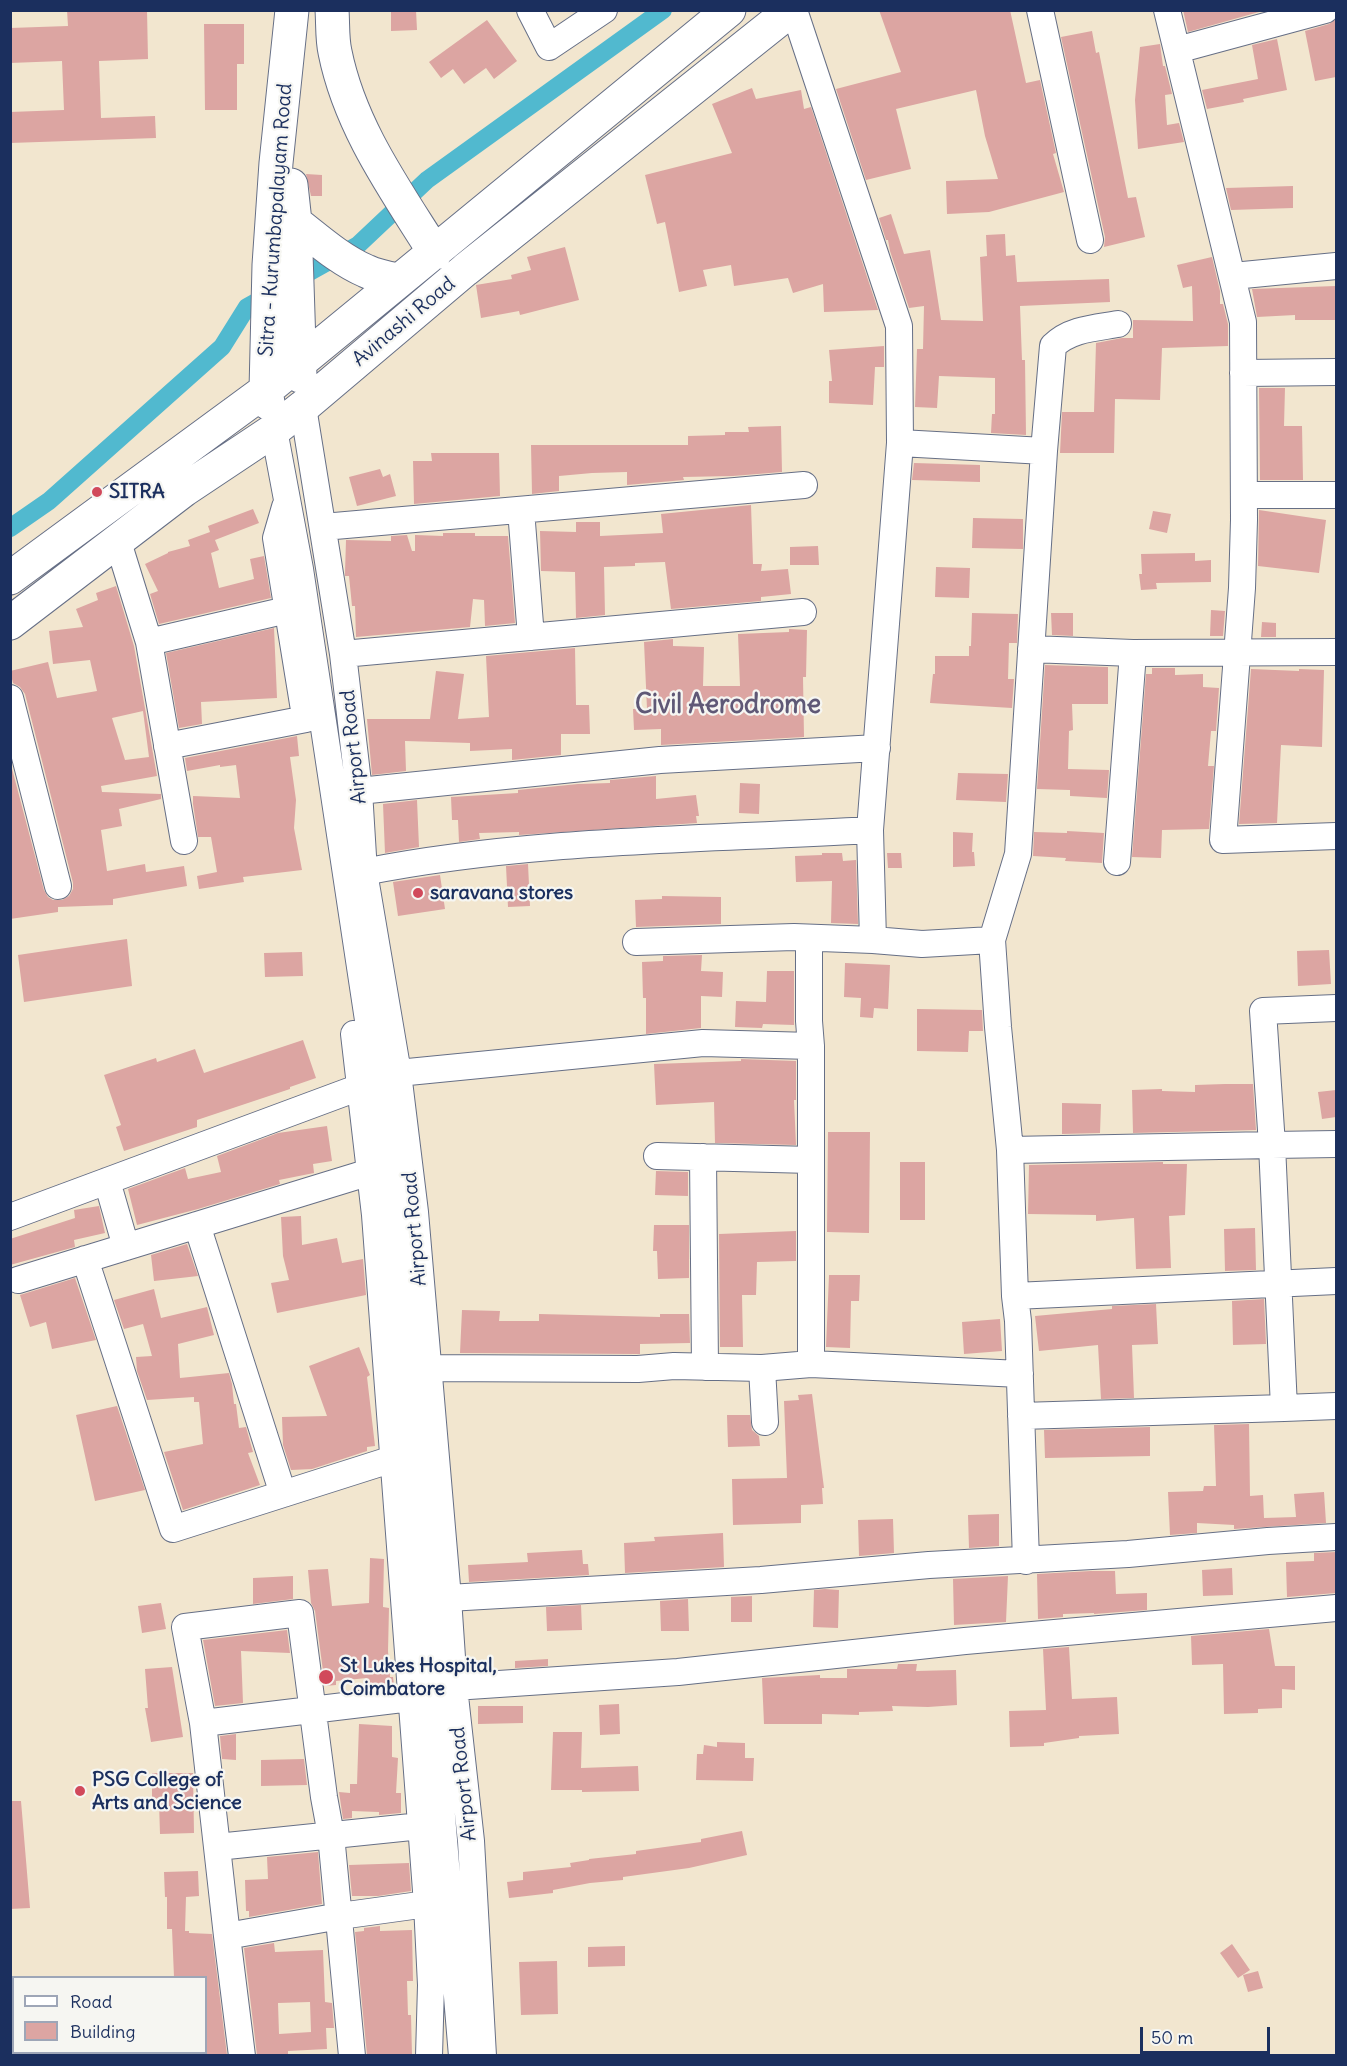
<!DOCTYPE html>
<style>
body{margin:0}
#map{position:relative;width:1347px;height:2066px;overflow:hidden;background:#f2e6cf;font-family:Delius,sans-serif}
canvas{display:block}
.frame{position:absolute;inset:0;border:12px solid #1b2f5e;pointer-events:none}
.legend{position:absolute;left:12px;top:1976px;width:195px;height:78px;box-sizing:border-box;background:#f6f6f2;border:2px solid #9ea6b7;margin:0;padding:8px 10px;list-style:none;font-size:18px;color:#1b2f5e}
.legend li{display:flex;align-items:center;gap:12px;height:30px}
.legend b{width:30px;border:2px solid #9ea6b7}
.scale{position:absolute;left:1140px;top:2027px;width:130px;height:27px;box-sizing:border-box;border:3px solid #1b2f5e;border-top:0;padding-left:8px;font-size:18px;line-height:21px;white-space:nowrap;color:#1b2f5e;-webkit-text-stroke:4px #f6f6f2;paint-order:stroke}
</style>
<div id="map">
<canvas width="1347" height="2066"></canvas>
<div class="frame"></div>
<ul class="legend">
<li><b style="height:8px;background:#fff"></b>Road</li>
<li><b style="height:16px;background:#dca5a2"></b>Building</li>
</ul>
<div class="scale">50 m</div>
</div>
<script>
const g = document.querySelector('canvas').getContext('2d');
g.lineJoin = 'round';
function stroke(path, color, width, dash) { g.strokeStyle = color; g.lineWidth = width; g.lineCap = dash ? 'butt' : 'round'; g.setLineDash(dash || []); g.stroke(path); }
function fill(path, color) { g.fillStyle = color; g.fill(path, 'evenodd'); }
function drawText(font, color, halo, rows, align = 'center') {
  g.font = font + ' Delius,sans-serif'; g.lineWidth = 4.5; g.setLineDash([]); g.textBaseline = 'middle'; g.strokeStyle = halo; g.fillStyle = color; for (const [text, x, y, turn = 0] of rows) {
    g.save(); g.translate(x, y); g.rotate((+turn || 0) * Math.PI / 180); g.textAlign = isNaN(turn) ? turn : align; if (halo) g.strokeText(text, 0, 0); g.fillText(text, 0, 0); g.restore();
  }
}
const canal = new Path2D(`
 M10,528L49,501L222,347L247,307L358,245L427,180L663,10`);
const building = new Path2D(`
 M67,10H147L148,59L99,61L101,118L155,116L156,138L10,143V112L64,110L62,61L10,63V28L68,26Z
 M391,10H416L417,30L391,31Z
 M879,10H1010L1026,83L1040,80L1056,153L1053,154L1064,192L989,212L947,214L946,181L998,179L985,136L976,90L896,109L911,169L866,180L836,89L901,72Z
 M1183,10H1266L1188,32Z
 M1336,19V77L1315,81L1305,31L1329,24Z
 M487,20L517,61L494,79L486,68L464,84L453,69L441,78L429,62Z
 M204,24H244V64H237V110H205Z
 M1092,31L1096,53L1099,52L1128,198L1136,197L1145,237L1104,247L1105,237L1061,37Z
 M1277,39L1287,90L1243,99L1244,102L1207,109L1202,90L1258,79L1252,45Z
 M1160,44L1163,66H1165L1172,94L1165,95L1167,125L1179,123L1184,142L1138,149L1135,100L1140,47Z
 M752,88L756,99L801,90L804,109L811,107L878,310L824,312L823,284L793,293L788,278L734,286L731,265L703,270L707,286L679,292L665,222L657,224L645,175L732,153L712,104Z
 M306,174L322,175V196H311Z
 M1293,186V208L1231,210L1226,188Z
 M891,214L904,254L930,250L941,320L983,321L980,257L987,256L986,235L1005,234L1006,256L1015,255L1017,282L1109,279L1110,302L1020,306L1022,360H1025L1026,435L991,433L992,414H995V378L939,376L937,408L915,407L917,349H923L924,306L909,308L890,251L888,240H886L879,218Z
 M565,247L579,300L520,315L519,311L481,318L476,285L512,279L511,275L531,270L527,257Z
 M1212,257L1220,291V304H1223L1228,324V346L1162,348L1160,400L1115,399L1114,453H1060L1062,412H1094L1096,343L1122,338H1133V320L1193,321L1192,286L1183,288L1177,265Z
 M1336,286V320H1295V315L1257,317L1252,289Z
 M884,346V367H875L873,405L829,403V381H832L829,350Z
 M1259,388H1285L1284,426H1302L1303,480H1260Z
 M781,426L782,472L733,476L683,477L684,480L627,485V472L592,473L559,476V491L532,494L531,445H688V436L725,435V432H749L748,427Z
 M431,453H499L500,496L414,504L413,461H432Z
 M914,463L980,465V482L912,480Z
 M380,469L383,477L390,474L396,496L357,506L349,477Z
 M751,505L753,564H762L761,571L788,569L791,594L761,597V601L671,609L665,562L635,563V566L604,567L605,615L576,618L575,572L541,571L540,531L576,532V522H600V536L663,533L661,514Z
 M253,509L259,523L215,540L219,550L211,553L219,588L254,579L250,559L264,556L271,598L159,624L150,594L158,591L145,564L168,553V552L190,546L188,540L210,532L208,526Z
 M1259,510L1326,520L1319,573L1258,566Z
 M1153,511L1171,514L1167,533L1149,529Z
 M973,518L1023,519V549L972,548Z
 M443,533H475V536H508L515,623L485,626L484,600L473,599L470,627L356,637L355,606H352L349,576H345V573L346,540L391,541V536L407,535L412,551H415V535L443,536Z
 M818,546L819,565H790V547Z
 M1195,553V561L1211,560V582L1156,583L1157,589L1141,590L1139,574H1142L1141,554Z
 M936,567L970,568L969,598L935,597Z
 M116,586L134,646L157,776L101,786L102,792L161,794V799L119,809L122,826L101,830L107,871L145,864L146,872L184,866L187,886L113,899V905L58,907V912L10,919V761L44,890L48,897L53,900H62L69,896L73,889V883L25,694L20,687L13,683L10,671L48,662L57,698L97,691L90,660L53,664L49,631L83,627L76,609L98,600L96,593ZM143,711L149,757L125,760L112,718Z
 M1211,610L1225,611L1223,636H1210Z
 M972,613L1018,614L1017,643H1009L1008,679H1014L1012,708L930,703L933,674H935V656H969V646H971Z
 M1051,613H1073V636L1052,635Z
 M1262,622L1276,623V637H1261Z
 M274,628L277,698L201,702L202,724L179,728L166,653Z
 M789,629L807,630L806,677H803L804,737L661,745V729L634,730L633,709H647L644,642L673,639V646L704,647L703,686H740L738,634L789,632Z
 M575,648L576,705H589L590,734H561V755L512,760V749L470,751V743L405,741L406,771L372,775L367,719H430L436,671L464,674L458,719L489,717L486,656Z
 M1045,665L1108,667V704H1072L1073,730L1069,731L1068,769L1109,770L1107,798L1070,796V790L1037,789Z
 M1152,668H1175V675L1203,674V687L1219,688L1216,731H1211L1208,766H1214L1209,829L1162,830L1161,858L1132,857L1146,674H1152Z
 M1251,669L1299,671V669L1324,670L1322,747L1281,745L1277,823L1239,824Z
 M297,736L299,756L290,757L296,800L294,828L302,870L243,877L244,882L199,889L197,876L217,872L211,837H198L193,804V796L240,798L236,765L220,767V765L187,771L185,758Z
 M958,773L1008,774L1006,802L956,800Z
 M656,776V799L696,795L699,816H696L697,823L519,835V832L479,833L480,839L459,842L458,820H452L451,797L518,793V790L578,784L610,783V780Z
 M740,783L760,784L759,814L739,813Z
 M417,800L419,847L385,853L383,804Z
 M1067,831L1104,833L1102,863L1065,861L1066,858L1033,856L1034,832L1067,833Z
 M953,832L973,833L972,852H974L975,866L953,867Z
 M822,853H842L843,861L856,860L858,924L831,923L832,881L796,882L795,856L822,855Z
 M887,853H901L902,868H888Z
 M528,864L530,906L508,907L506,866Z
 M440,875L445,909L398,916L393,882Z
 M662,896L721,897V924L636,927L635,900L662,899Z
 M127,939L132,986L24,1002L18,955Z
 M1329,950L1331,984L1298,986L1297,951Z
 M302,952L303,976L265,977L264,953Z
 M702,955L701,971L723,972L722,997L701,996V1028L646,1034V998H643L642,962L663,961V956Z
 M845,963L890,965L888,1009L874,1008L873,1018L860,1017L861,998L844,997Z
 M767,971H794V1025L763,1024L762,1028L735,1027L736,1001L766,1002Z
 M917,1009L982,1010L983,1031H969L968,1052L917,1051Z
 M303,1040L316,1078L290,1087V1089L197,1120V1127L124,1151L116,1127L121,1125L104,1075L156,1058L157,1062L195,1049L204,1073Z
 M741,1059L796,1061V1100H794L796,1145L715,1143L714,1102L656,1105L654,1064L741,1061Z
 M1225,1084H1253L1256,1130L1133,1133L1132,1090L1162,1089V1091L1195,1092V1085Z
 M1336,1090V1117L1322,1119L1318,1092Z
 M1062,1103L1101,1104L1100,1133L1062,1134Z
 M327,1126L332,1161L313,1164L314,1173L279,1180L280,1184L198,1209L137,1225L128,1189L185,1168L188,1179L221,1172L217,1156L278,1133Z
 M828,1132H870L869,1233L827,1232Z
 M900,1162H925V1220H900Z
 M1163,1162V1164H1187L1185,1215L1169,1216L1171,1268L1136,1269L1134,1218L1096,1221V1215L1028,1214L1029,1165Z
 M656,1171L688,1172V1196L655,1195Z
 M99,1206L105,1233L74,1240L75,1247L10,1265V1239L75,1218L74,1210Z
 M301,1216L302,1245L337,1238L342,1263L363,1259L366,1295L277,1313L271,1283L289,1280L283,1256L281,1217Z
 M654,1225H689V1278L658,1279L657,1251H653Z
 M1255,1228L1256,1270L1225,1271L1224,1229Z
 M796,1231V1261L757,1262L756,1295H742L743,1347H720L719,1234Z
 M187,1244L198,1276L154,1281L151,1255Z
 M829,1275H860L859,1301H851L850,1348L826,1347Z
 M75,1278L96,1340L52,1349L46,1322L30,1327L20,1295Z
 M154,1289L161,1318L207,1307L214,1335L178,1344L180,1378L229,1373L232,1384L234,1404H236L239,1428L246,1427L253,1452L248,1453L260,1485L183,1510L164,1452L203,1444L199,1402H194V1397L147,1400L137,1371L136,1357L152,1356L143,1324L124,1329L114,1300Z
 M1264,1299L1266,1344L1233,1345L1232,1301Z
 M1156,1304L1158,1344L1132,1345L1134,1398L1101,1399L1098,1345L1039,1351L1035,1316L1112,1309V1306Z
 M462,1310L500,1311L499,1321H539V1314L660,1317V1314H689L690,1343L640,1344V1354H637L460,1353Z
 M1000,1319L1002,1351L964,1354L962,1322Z
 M359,1347L370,1375L367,1377L375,1446L367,1447V1451L312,1469L291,1470L283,1445L282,1417L327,1416L309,1366Z
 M812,1394L824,1488H822L823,1504L801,1505V1523L733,1525L732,1479L787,1478L784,1401L799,1400L798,1395Z
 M117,1406L145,1490L95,1501L76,1415Z
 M727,1415H750L752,1430L759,1436L760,1446L728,1447Z
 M1249,1424L1250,1496L1263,1495L1264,1518L1296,1517L1294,1494L1324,1492L1326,1523L1234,1529V1525L1197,1523V1533L1170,1535L1168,1492L1203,1491L1204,1486H1216L1214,1425Z
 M1150,1427V1456L1045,1458L1044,1430Z
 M999,1514V1546L969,1548L968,1515Z
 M893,1519L894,1553L859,1556L858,1520Z
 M723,1533L724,1567L625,1573L624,1543L655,1541L654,1537Z
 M582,1550L583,1564H588L589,1575L469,1582L468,1565L528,1562L527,1553Z
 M1336,1552V1593L1287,1597L1286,1562L1314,1561V1553Z
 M370,1558L384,1559L383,1607L389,1608L388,1651L390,1677H393L394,1685L368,1688L367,1678L336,1681V1685L325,1686L315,1611L311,1603L308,1570L328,1569L332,1606L369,1603Z
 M1232,1568L1233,1595L1203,1596L1202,1570Z
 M1091,1571H1115L1116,1594L1147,1593V1610L1094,1614V1613L1063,1614V1617L1038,1619L1037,1574Z
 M293,1576V1599L253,1604V1578Z
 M1008,1576L1006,1622L954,1625L953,1579Z
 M825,1589L839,1590L838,1628L813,1627L814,1590Z
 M752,1596V1622H731V1597Z
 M688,1599L689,1631H661L660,1601Z
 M161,1603L166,1629L142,1633L138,1606Z
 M581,1605L582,1630L547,1631L546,1607Z
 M1269,1629L1275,1666H1295V1690L1282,1689V1708L1258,1709V1713L1224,1714L1223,1664L1192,1665L1191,1636Z
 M287,1630L290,1653L241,1651L243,1703L215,1706L203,1640Z
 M1069,1647L1072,1699L1117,1697L1119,1734L1079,1736V1738L1044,1743V1746L1010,1747L1009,1711L1046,1710L1043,1649Z
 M548,1659V1666L515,1668V1661Z
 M898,1664H917L916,1671L956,1670L957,1705L928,1707L892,1706L893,1711L859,1712V1715L822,1714V1724H764L762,1678L820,1675V1678H847V1669H897Z
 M172,1667L183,1737L151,1742L145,1708H148L145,1669Z
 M619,1704L620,1734L600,1735L599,1705Z
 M478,1706H523V1723L478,1724Z
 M359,1724L392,1726V1757L398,1758L396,1793H401V1813L379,1815V1812L352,1811V1818L343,1819L339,1792L350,1793V1784H357Z
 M553,1732H582L581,1768L638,1766L639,1791L582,1792V1790H551Z
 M236,1734V1760L222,1759L220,1736Z
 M717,1742L745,1743V1758H754L753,1781L696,1780L697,1754H703L704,1745L717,1747Z
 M304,1759L307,1785L261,1786V1760Z
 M152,1773H193L194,1833L160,1834L159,1802L152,1801Z
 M10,1801H21L30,1908L10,1909Z
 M742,1831L747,1855L689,1868L623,1877V1880L590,1883L553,1890V1893L509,1898L507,1882L523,1880V1872L571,1867L570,1863L589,1860V1859L636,1854V1851L701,1842V1839Z
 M318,1852L322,1904L249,1917V1911H246L245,1880L268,1879L267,1857Z
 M409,1863L411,1891L378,1896H352L349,1865Z
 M198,1871L199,1896L186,1897L185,1931H189V1933L212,1934L227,2055H206V1977H174L172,1929H167V1897H165L164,1872Z
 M380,1926V1931L412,1930L413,1981H407L408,2015H411L412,2055H367L355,1932L364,1931V1928Z
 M274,1943L275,1952L323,1950L325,2002L332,2003L334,2028H326L327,2049L288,2051V2055H257L244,1948ZM310,2002L311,2032L279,2034L278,2003Z
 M1232,1944L1250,1970L1238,1978L1220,1953Z
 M625,1946V1966L588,1967V1947Z
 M557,1961L558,2014L521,2015L519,1962Z
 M1258,1971L1263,1988L1248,1992L1243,1975Z`);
const minor = new Path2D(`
 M530,10L549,47L604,10
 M794,10L899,326L900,443L1044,451
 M1040,10L1090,240
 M1167,10L1243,322L1244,520L1242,588L1223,840L1336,836
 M1177,50L1325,10
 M1233,276L1336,266
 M1243,373L1336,372
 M303,407L343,654L359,791L364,872L398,1073L415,1212L448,1598L454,1687L471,1841L483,2056
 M274,430L300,569L387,1146L400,1272L422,1576L462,2056
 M1244,495H1336
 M285,507L276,538L304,710
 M521,510L531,637
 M323,527L804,485
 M118,542L149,642L184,841
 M149,642L287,610
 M1031,649L1133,653L1336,652
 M343,654L803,612
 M10,698L58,886
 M167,746L306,719
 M359,791L660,760L877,748
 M870,830L900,443
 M1117,862L1133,653
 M364,872C530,839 702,840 870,830L873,940L922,944L992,940L998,1027L1010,1150L1015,1296L1018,1321L1026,1561
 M809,938V1021L811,1046
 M992,940L1018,854L1044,451L1053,346C1070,329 1095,328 1118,324
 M636,942L794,937L873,940
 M354,1034L375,1215L427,1904L431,1985L429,2056
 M398,1073L703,1043L811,1046V1364L1020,1374
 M1010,1150L1272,1145L1263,1011L1336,1008
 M657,1156L811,1160
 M703,1157L705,1367
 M107,1181L126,1247
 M10,1217L360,1087
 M197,1225L283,1494
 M85,1259L173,1529L393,1459
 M18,1280L370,1172
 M1015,1296L1336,1281
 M427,1368L638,1369L674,1366L762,1368L811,1364
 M762,1368L765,1422
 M1284,1408L1336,1406
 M1021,1416L1284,1408L1272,1145L1336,1144
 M448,1598L761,1580L929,1565L1128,1554L1268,1541L1336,1537
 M454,1687L678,1672L965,1641L1336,1608
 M203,1723L227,1936L340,1916L427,1904
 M217,1847L421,1826
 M227,1936L242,2056
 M352,2056L331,1835L324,1797L300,1613L185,1627L203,1723L411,1698`);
const major = new Path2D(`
 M332,10C333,24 332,39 335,52C350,127 395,189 435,253
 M291,185L295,222L300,376
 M295,222C317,239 340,260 366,271C376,276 387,278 398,280
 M268,403L266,390L269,265L276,163L292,10
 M10,578L266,390L729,10
 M10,623L184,490L274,430L303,407L465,270L791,10`);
const markers = [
 [97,492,6,"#d1495b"],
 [418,893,6,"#d1495b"],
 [326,1677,8,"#d1495b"],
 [80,1791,6,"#d1495b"]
];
const streetNames = [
 ["Sitra - Kurumbapalayam Road",276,220,-86],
 ["Avinashi Road",404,322,-40],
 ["Airport Road",354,747,-96],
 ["Airport Road",415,1229,-95],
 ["Airport Road",464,1784,-96]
];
const poiNames = [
 ["SITRA",109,492],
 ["saravana stores",430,893],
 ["St Lukes Hospital,",340,1666],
 ["Coimbatore",340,1689],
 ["PSG College of",92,1780],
 ["Arts and Science",92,1803]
];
const districtNames = [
 ["Civil Aerodrome",728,706]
];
stroke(canal, '#51b9cf', 18);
fill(building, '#dca5a2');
stroke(minor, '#666f86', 28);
stroke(major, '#666f86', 35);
stroke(minor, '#fff', 26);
stroke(major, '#fff', 33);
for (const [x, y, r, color] of markers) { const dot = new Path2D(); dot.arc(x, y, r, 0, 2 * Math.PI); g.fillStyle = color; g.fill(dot); stroke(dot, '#f6f6f2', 2); }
drawText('20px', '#1b2f5e', '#f6f6f2', streetNames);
drawText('bold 20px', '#1b2f5e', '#f6f6f2', poiNames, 'left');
drawText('bold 26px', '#5f5876', '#f6f6f2', districtNames);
</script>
